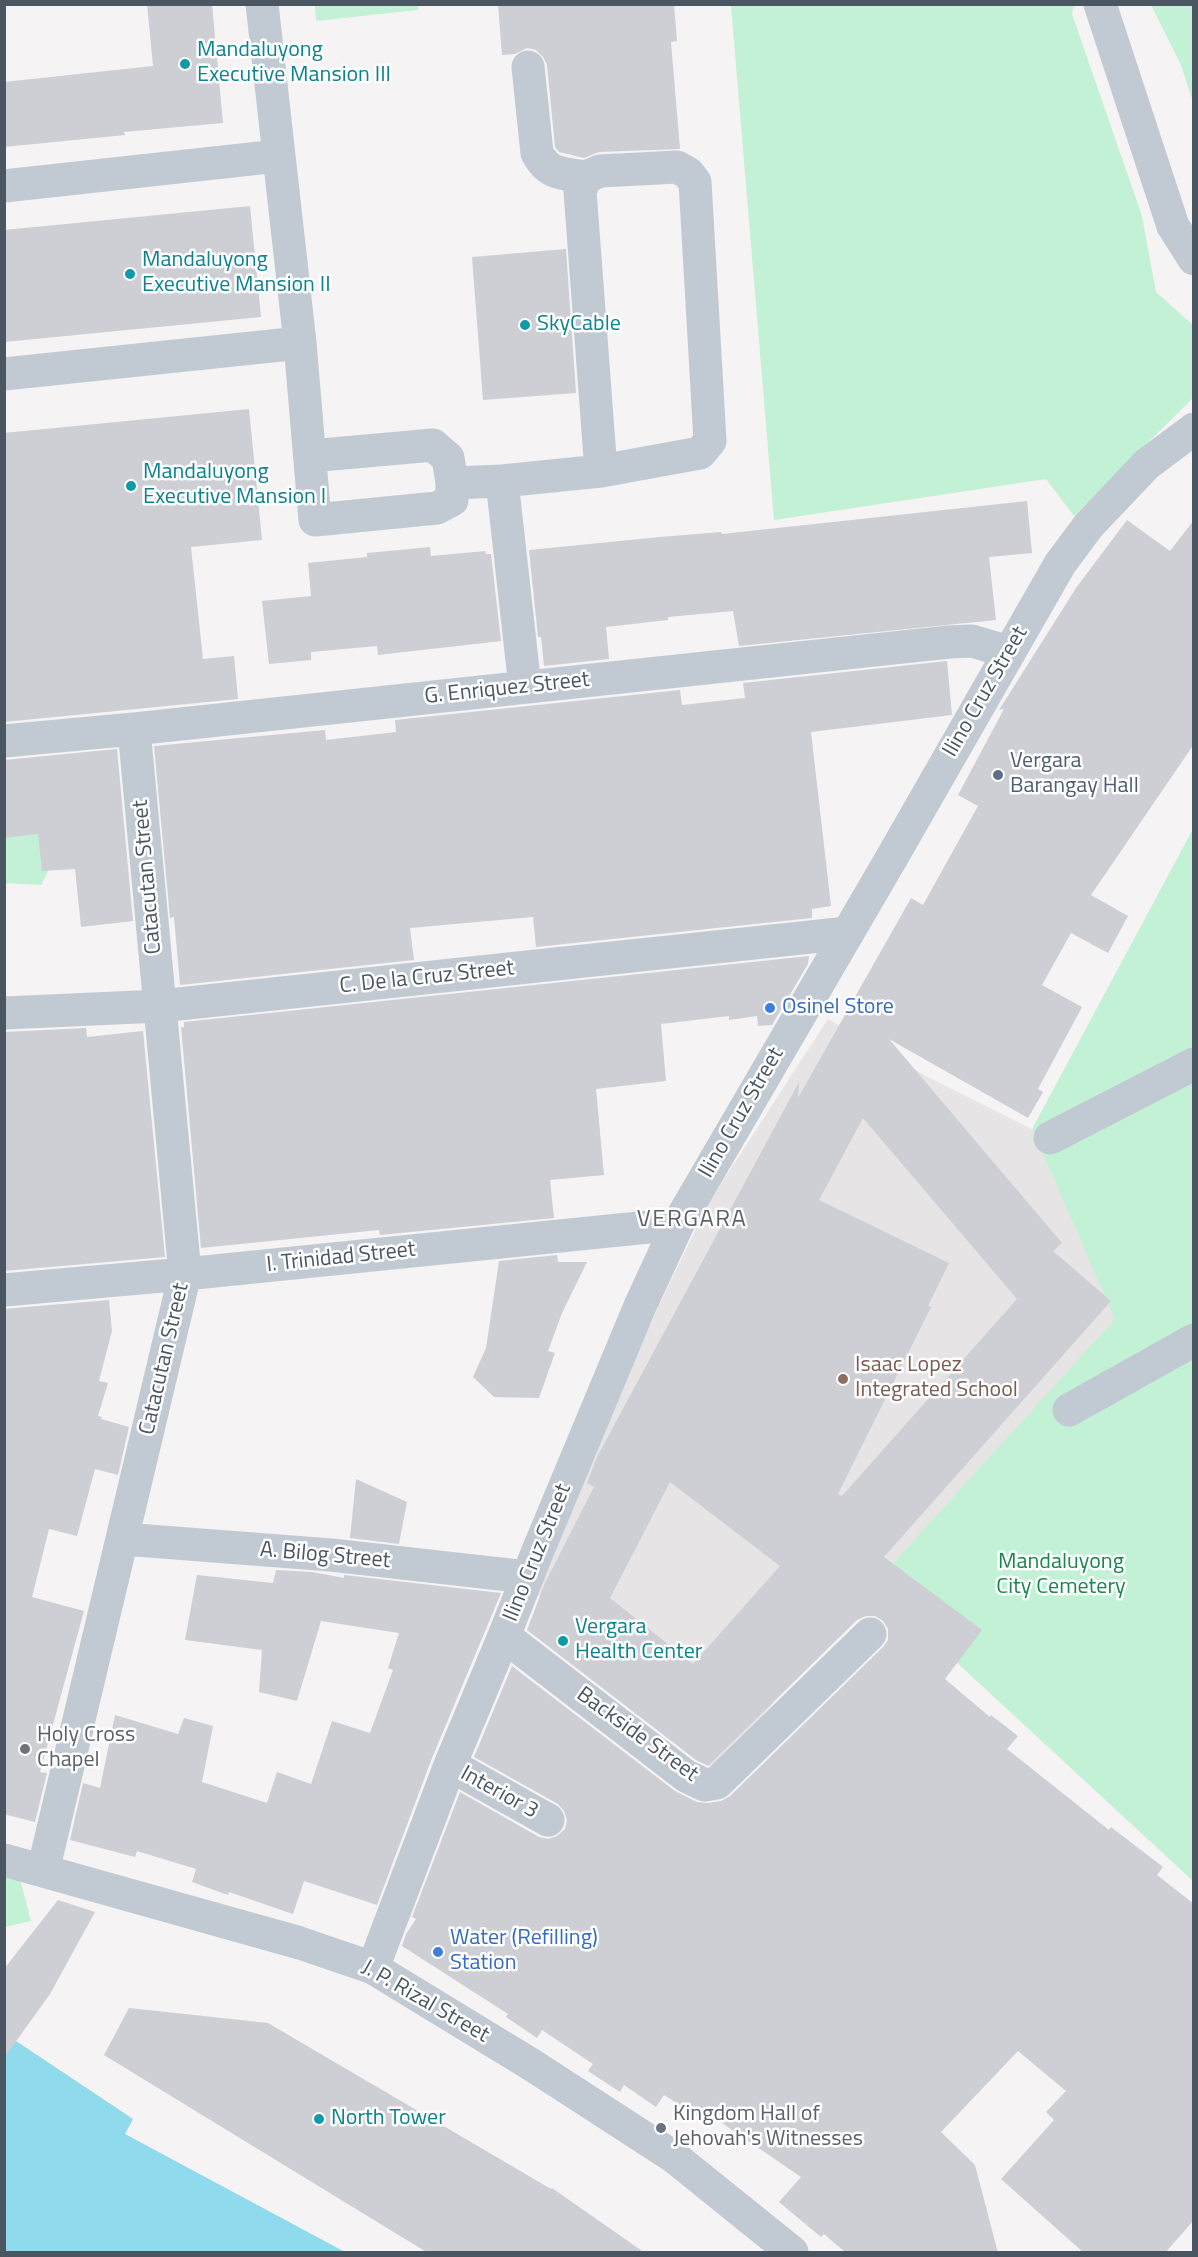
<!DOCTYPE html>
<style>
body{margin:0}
#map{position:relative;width:1198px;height:2257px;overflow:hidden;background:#f5f3f3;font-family:"Titillium Web",sans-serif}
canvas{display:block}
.frame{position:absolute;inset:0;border:6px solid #4a5661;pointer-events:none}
</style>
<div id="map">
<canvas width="1198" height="2257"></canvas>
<div class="frame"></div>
</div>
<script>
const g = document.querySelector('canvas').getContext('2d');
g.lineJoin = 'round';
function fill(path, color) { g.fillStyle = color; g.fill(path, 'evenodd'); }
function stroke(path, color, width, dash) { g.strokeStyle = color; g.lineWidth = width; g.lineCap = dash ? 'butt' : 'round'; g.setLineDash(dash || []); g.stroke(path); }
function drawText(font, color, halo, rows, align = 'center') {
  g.font = font + ' "Titillium Web",sans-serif'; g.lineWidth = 5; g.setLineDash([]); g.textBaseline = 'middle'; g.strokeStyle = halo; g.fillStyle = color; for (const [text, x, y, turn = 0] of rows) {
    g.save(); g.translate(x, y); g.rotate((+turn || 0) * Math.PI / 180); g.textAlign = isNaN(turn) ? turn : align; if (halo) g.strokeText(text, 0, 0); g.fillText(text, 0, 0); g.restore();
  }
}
const education = new Path2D(`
 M828,1019L926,1076L1032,1129L1116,1319L873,1585L716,1771L588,1673L610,1636L529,1590L653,1318L708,1204Z`);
const green = new Path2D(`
 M315,5H418V10L316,21Z
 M731,5H1074L1072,14L1142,216L1156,292L1194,326L1192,399L1074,516L1046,479L774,520Z
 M1151,5H1193V102L1181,65Z
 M5,796L58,853L41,885L5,883L4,838H6Z
 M1193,829V1881L873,1585L1115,1319L1032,1129Z
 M4,1845L12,1848L31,1921L5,1927Z`);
const water = new Path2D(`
 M4,2033L133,2119L125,2134L345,2252H5Z`);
const building = new Path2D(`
 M147,4H212L223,123L124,132L125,135L4,147V82L153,66Z
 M498,4H674L677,41L671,42L680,149L599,152L584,158L559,152L555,147L547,65L543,57L536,50L527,48L515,54L502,55Z
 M250,206L261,317L4,342V230Z
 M566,249L576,393L483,400L472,257Z
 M249,409L262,540L191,547L203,659L234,656L238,699L4,722V433Z
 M1027,501L1032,553L989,557L996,620L739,646L733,611L668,617V620L606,627L609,659L544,666L541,637H538L529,550L660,537L721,532L722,534Z
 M1127,520L1170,551L1194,520V744L1091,895L1128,916L1108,953L1071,933L1042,985L1082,1007L1038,1089L1043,1092L1028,1118L889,1039L1062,1243L1053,1251L1111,1301L884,1557L982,1630L945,1679L990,1717L991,1715L1018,1736L1007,1749L1109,1830L1111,1827L1163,1867L1157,1875L1194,1904V2220L1165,2253H1084L1001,2179L1054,2120L1046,2112L1066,2091L1018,2051L941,2132L975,2165L998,2253H846L824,2234L821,2237L779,2202L801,2177L703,2110L699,2117L664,2095L656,2107L624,2085L620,2092L588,2071L593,2064L542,2030L537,2038L506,2017L508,2014L402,1946L406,1934L416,1919L412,1917L460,1792L539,1837L548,1839L557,1836L565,1829L567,1820L564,1811L558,1804L474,1757L512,1666L675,1791L697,1802L708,1803L721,1801L730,1796L883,1647L888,1640V1629L883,1621L875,1616H866L857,1620L708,1766L696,1760L527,1630L545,1583L594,1487L587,1483L597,1457L799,1082L798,1098L911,898L923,905L978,806L958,795L1004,709L999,710L1076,588ZM863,1118L1017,1299L842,1496L838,1494L931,1307L928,1306L949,1263L819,1200ZM670,1482L780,1566L693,1664L610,1598Z
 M430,547L431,556L485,551L486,554H491L501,641L378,655L377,646L311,652V660L269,664L262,601L311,596L308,563L367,557V553Z
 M947,661L952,715L811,732L831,906L812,909V918L536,947L533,917L410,928L414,960L180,985L174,917L170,918L154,746L325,730L326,740L396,732L395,720L680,690L682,705L745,698L743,683Z
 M117,749L133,921L81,927L75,869L42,871L38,834L4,838V760Z
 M809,956L808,964L772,1025L758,1026L757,1016L729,1020V1016L661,1024L666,1081L596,1089L604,1175L550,1180L554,1218L380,1235L379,1230L201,1248L181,1027H184V1022Z
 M86,1028L87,1037L143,1031L165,1257L4,1271V1032Z
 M557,1255L558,1262H587L562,1313L548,1351L555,1353L539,1398L494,1397L473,1377L486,1348L499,1261Z
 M109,1300L112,1331L99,1381L108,1383L98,1416L102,1417L101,1419L129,1427L118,1475L95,1469L77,1536L49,1529L32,1597L84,1611L40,1772L47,1773L35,1822L4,1814V1309Z
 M356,1479L407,1502L399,1544L350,1538Z
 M276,1570L312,1572L344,1578V1575L501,1593L432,1758L377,1905L304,1881L293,1914L229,1892L228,1895L192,1882L196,1869L137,1851L135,1857L70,1840L83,1783L100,1788L115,1715L178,1734L184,1718L213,1726L202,1782L267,1803L277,1772L311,1784L332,1721L370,1733L393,1670L388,1668L399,1633L321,1621L297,1701L259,1692L262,1650L185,1640L197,1575L273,1583Z
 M58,1900L95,1912L50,1994L4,2058V1969Z
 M129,2008L268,2023L551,2189L552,2188L645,2253H428L104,2055Z`);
const minor = new Path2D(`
 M262,4L300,343L315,520L437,508L452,500V483L448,458L433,445L310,456
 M1100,4L1173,226L1194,259
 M528,67L537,153C549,176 563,173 586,177
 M4,186L278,156
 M4,374L300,343
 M502,481L525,687
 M452,483L502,481L601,471L700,453L710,441L695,182L688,173L677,167L600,171L586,177L580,191L601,471
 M4,741L134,729L949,642L972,641L1009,652
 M4,1013L160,1006L848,933
 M1050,1138L1194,1064
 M4,1290L185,1274L678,1224
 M1069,1410L1194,1340
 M123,1539L331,1555L527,1577
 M504,1636L686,1776L705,1785L717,1783L870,1634
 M450,1765L548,1820
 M4,1860L300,1943L373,1968L532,2065L674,2157L792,2252
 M43,1871L185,1274L134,729
 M373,1968L450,1765L504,1636L537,1553L640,1306L678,1224L891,859L1060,564L1089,525L1147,464L1194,429`);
const markers = [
 [185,64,6,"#0f9aa8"],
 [130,274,6,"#0f9aa8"],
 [525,325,6,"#0f9aa8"],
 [131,486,6,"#0f9aa8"],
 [998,775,6,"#5c6f8a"],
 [770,1008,6,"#3f7fe0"],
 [843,1379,6,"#8d6e63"],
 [563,1641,6,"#0f9aa8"],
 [25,1749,6,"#6b7280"],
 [438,1952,6,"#3f7fe0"],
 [319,2119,6,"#0f9aa8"],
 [661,2128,6,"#6b7280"]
];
const cultureNames = [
 ["Mandaluyong",197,51],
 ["Executive Mansion III",197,76],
 ["Mandaluyong",142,261],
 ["Executive Mansion II",142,286],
 ["SkyCable",537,325],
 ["Mandaluyong",143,473],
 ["Executive Mansion I",143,498],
 ["Vergara",575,1628],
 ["Health Center",575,1653],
 ["North Tower",331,2119]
];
const streetNames = [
 ["G. Enriquez Street",507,689,-6],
 ["Ilino Cruz Street",986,692,-60],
 ["Catacutan Street",148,877,-95],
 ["C. De la Cruz Street",427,978,-6],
 ["Ilino Cruz Street",742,1113,-60],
 ["I. Trinidad Street",341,1258,-6],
 ["Catacutan Street",165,1359,-77],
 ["Ilino Cruz Street",538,1553,-68],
 ["A. Bilog Street",325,1556,5],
 ["Backside Street",637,1735,36],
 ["Interior 3",499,1793,29],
 ["J. P. Rizal Street",425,2002,30]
];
const serviceNames = [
 ["Vergara",1010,762],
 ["Barangay Hall",1010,787]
];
const shopNames = [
 ["Osinel Store",782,1008],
 ["Water (Refilling)",450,1939],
 ["Station",450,1964]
];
const educationNames = [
 ["Isaac Lopez",855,1366],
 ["Integrated School",855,1391]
];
const parkNames = [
 ["Mandaluyong",1061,1563],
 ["City Cemetery",1061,1588]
];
const worshipNames = [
 ["Holy Cross",37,1736],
 ["Chapel",37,1761],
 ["Kingdom Hall of",673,2115],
 ["Jehovah's Witnesses",673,2140]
];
const neighbourhoodNames = [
 ["VERGARA",692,1220]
];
fill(education, '#e6e4e5');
fill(green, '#c3f1d5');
fill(water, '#90daee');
fill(building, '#cdcfd5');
stroke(minor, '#c1cad2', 33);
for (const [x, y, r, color] of markers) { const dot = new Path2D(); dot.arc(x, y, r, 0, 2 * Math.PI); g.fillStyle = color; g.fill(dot); stroke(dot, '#fff', 2); }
drawText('22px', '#0d838f', '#fff', cultureNames, 'left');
drawText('22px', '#4a5661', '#fff', streetNames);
drawText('22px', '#4e5e75', '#fff', serviceNames, 'left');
drawText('22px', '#366cbe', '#fff', shopNames, 'left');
drawText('22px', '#785e54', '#fff', educationNames, 'left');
drawText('22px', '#17864f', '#fff', parkNames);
drawText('22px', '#5b616d', '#fff', worshipNames, 'left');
g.letterSpacing = '1.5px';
drawText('24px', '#5f6368', '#fff', neighbourhoodNames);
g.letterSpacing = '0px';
</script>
